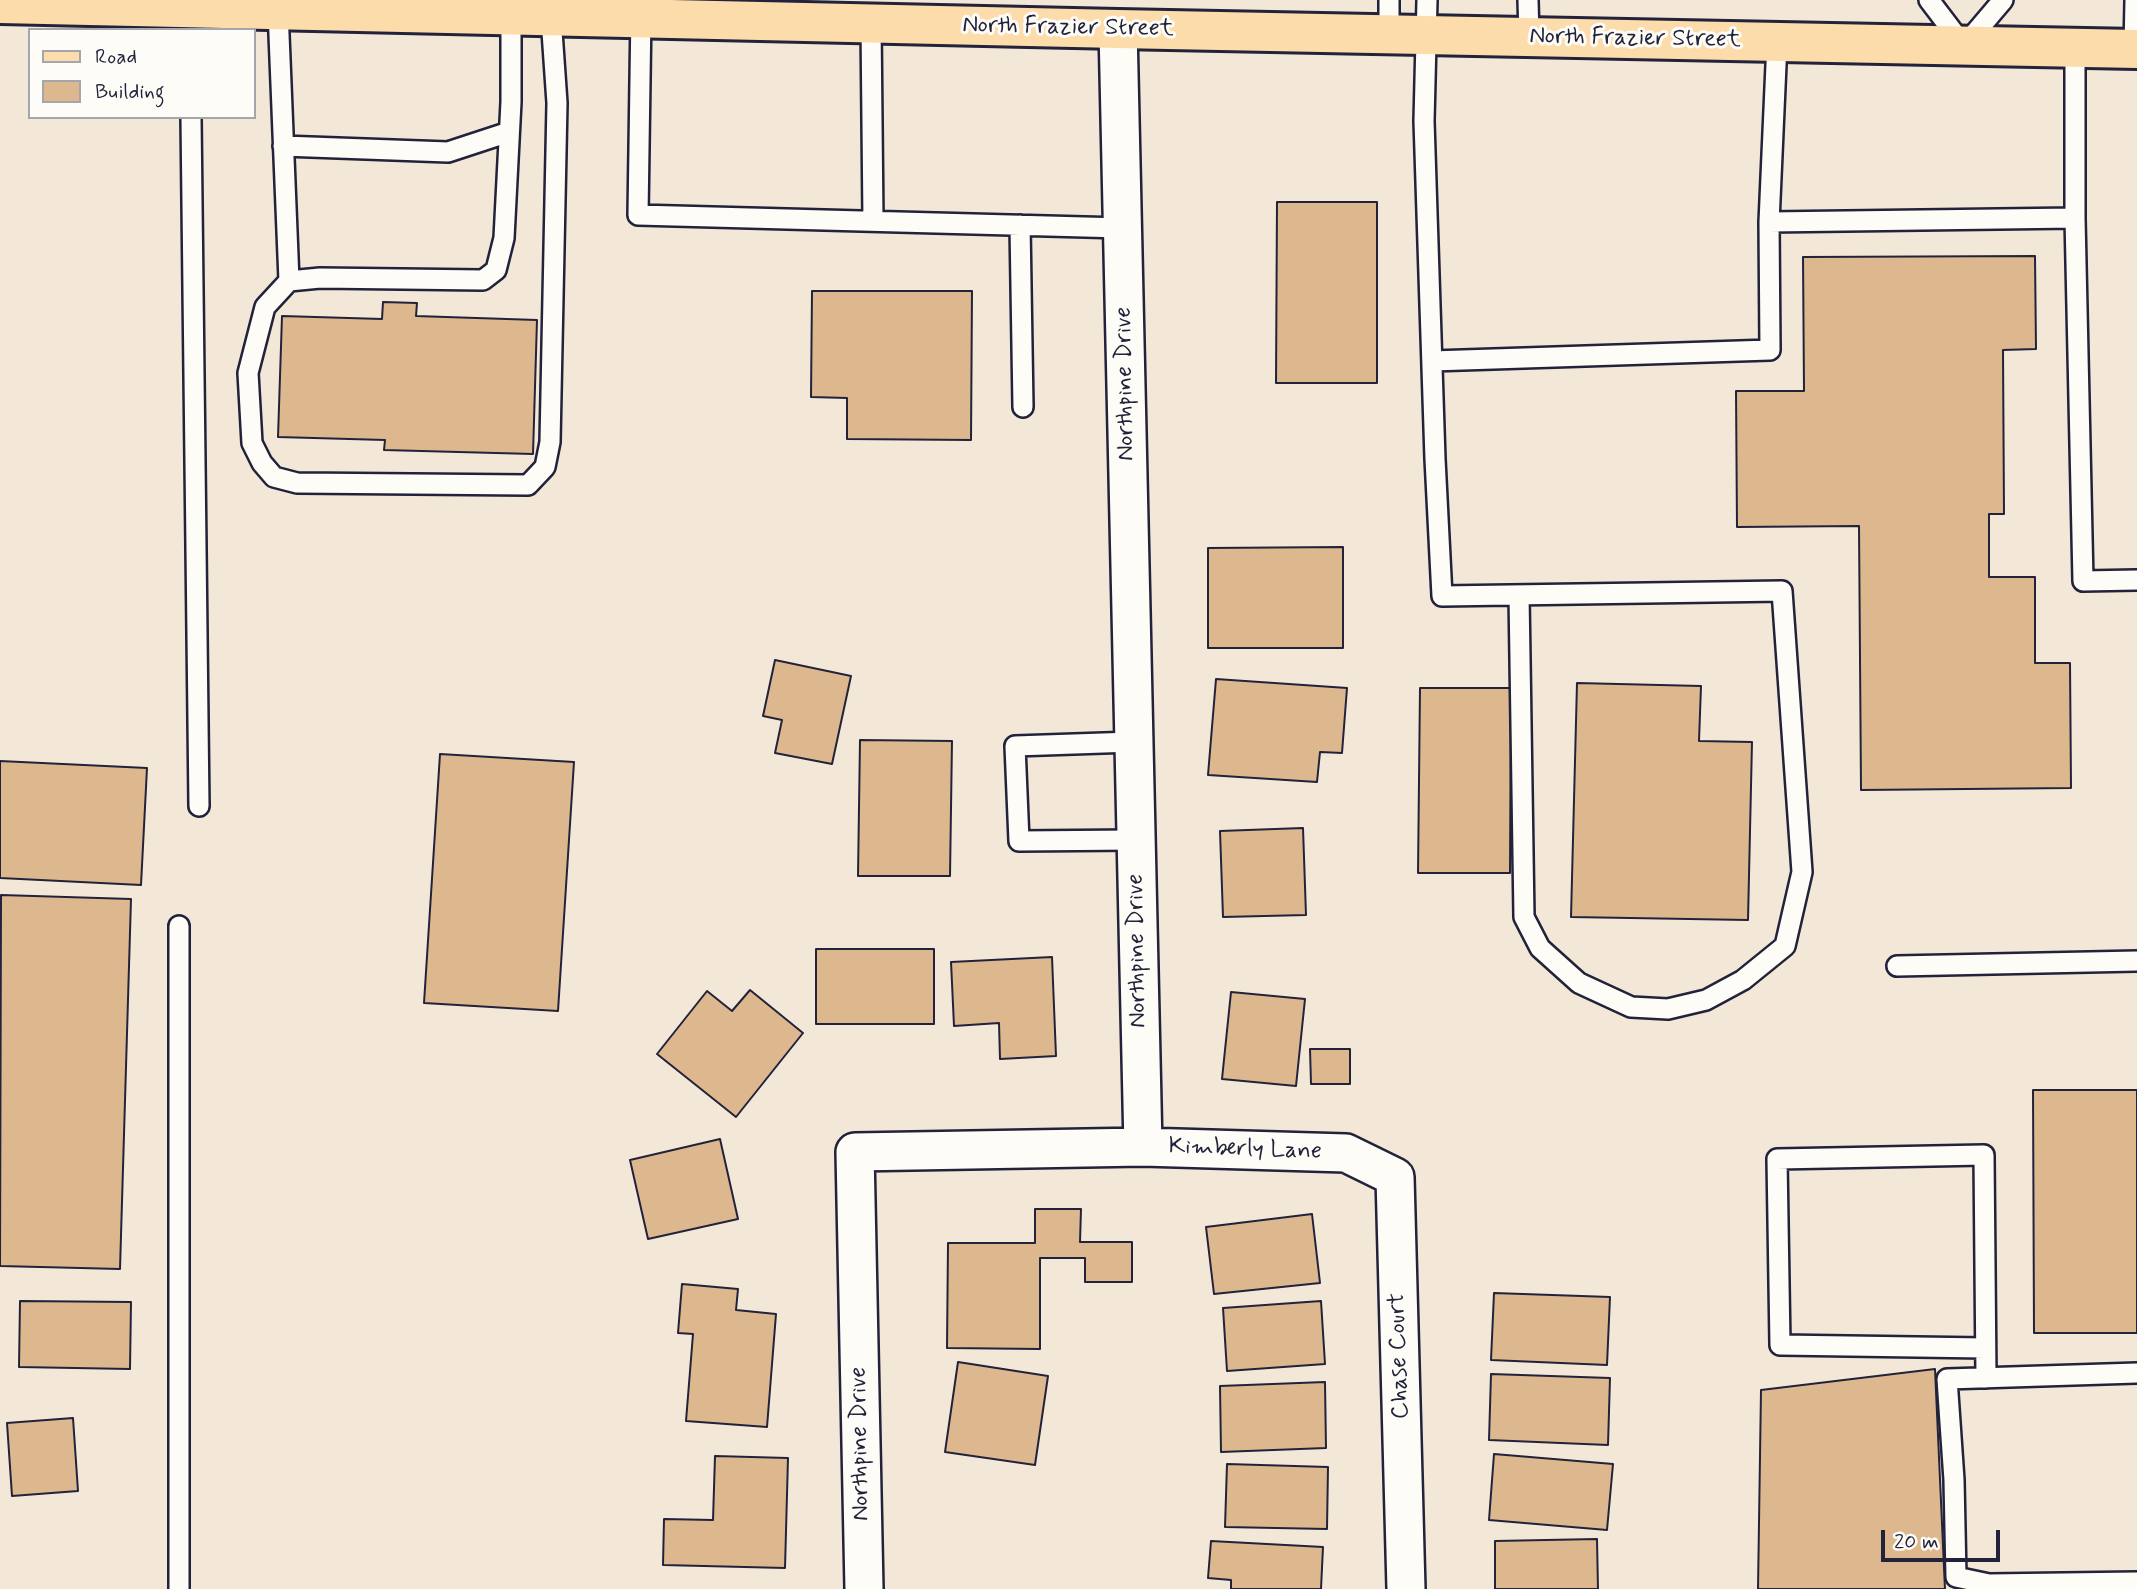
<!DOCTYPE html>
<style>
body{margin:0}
#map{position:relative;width:2137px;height:1589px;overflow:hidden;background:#f3e8d8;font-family:Mynerve,sans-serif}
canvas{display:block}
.legend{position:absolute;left:28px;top:28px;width:228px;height:91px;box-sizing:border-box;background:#fdfcf7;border:2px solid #a5a5ac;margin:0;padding:9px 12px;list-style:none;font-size:21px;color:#22223b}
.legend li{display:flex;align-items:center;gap:14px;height:35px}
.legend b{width:35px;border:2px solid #a5a5ac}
.scale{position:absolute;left:1881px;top:1530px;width:119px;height:32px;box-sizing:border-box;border:4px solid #22223b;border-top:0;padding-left:9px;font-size:21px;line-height:24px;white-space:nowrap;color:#22223b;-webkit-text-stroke:5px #fdfcf7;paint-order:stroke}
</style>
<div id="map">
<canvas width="2137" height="1589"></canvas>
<ul class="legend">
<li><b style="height:9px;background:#fddcac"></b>Road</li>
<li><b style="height:19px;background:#ddb88e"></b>Building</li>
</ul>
<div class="scale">20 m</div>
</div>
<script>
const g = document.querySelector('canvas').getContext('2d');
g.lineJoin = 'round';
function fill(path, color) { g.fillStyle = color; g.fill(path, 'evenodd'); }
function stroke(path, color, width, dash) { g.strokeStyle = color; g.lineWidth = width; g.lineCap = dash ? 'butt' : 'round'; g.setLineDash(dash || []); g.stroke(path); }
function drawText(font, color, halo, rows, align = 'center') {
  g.font = font + ' Mynerve,sans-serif'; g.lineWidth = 6; g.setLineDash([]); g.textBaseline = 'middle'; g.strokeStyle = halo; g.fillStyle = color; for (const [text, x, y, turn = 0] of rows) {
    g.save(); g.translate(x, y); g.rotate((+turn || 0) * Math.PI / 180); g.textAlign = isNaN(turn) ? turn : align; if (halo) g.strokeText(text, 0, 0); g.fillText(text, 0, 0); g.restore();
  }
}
const building = new Path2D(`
 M1277,202H1377V383H1276Z
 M2035,256L2036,349L2003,350L2004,514H1989V577H2035V663H2070L2071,788L1861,790L1859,526L1737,527L1736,391H1804L1803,257Z
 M812,291H972L971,440L847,439V398L811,397Z
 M383,302L417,303L416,316L537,320L533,454L384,450L385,440L278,437L282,316L382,319Z
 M1343,547V648H1208V548Z
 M775,660L851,676L832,764L775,753L782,720L763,716Z
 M1216,679L1347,688L1342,753L1320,752L1317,782L1208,775Z
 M1577,683L1701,686L1699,741L1752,742L1748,920L1571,917Z
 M1420,688H1511L1510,873H1418Z
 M860,740L952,741L950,876H858Z
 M440,754L574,762L558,1011L424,1003Z
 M0,761L147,768L141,885L0,878Z
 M1303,828L1306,915L1223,917L1220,831Z
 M1,895L131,899L120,1269L0,1266Z
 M816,949H934V1024H816Z
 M1052,957L1056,1056L1000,1059L999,1023L954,1026L951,962Z
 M750,990L803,1033L736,1117L657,1054L707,991L732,1011Z
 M1231,992L1305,999L1296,1086L1222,1079Z
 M1310,1049H1350V1084H1311Z
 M2033,1090H2137V1333H2034Z
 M720,1139L738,1219L648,1239L630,1160Z
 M1035,1209H1081L1080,1242H1132V1282H1085V1258H1040V1349L947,1348L948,1243H1035Z
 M1312,1214L1320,1283L1214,1294L1206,1227Z
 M682,1284L738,1289L736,1310L776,1314L767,1427L686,1421L693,1334L678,1333Z
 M1494,1293L1610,1297L1607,1365L1491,1360Z
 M20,1301L131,1302L130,1369L19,1367Z
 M1321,1301L1325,1364L1227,1371L1223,1308Z
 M958,1362L1048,1376L1035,1465L945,1452Z
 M1935,1369L1945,1589H1758L1761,1390Z
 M1491,1374L1610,1378L1608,1445L1489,1440Z
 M1325,1382L1326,1448L1221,1452L1220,1386Z
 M73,1418L78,1491L12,1496L7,1423Z
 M1494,1454L1613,1464L1607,1530L1489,1520Z
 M715,1456L788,1458L785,1568L663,1565L664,1519L713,1520Z
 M1227,1464L1328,1467L1327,1529L1225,1527Z
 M1597,1539L1598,1589H1495V1541Z
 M1211,1541L1323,1547L1321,1589H1231V1580L1208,1578Z`);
const service = new Path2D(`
 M1427,0L1424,121L1435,459L1442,596L1782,591L1802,872L1785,946L1743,980L1706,1000L1668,1009L1631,1007L1579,983L1540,948L1524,917L1519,595
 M1528,0L1529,37
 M1929,0L1964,46L2003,0
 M278,10L289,281L320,278L483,280L496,270L504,238L511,102V15
 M641,12L638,215L1122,228
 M871,23L873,221
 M1389,34V0
 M1777,42L1769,222L2075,218
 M2075,48V218L2083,581L2137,580
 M2134,49L2135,0
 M191,117L199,806
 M283,146L448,152L509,132
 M1020,225L1023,407
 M289,281L265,307L248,373L252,443L262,463L274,477L297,483L528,485L545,467L550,442L557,103L551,17
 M1432,361L1770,350L1769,222
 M1133,742L1015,746L1019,841L1135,840
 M1897,966L2137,961
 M1985,1348L1780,1345L1777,1159L1984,1155L1986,1378
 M2137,1373L1947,1379L1954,1480L1956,1577L1989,1584L2137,1582
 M179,1589V926`);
const minor = new Path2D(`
 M1118,29L1143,1147
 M864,1589L855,1152L1143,1147L1346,1153L1395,1177L1406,1589`);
const primary = new Path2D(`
 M0,4L1118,29L2137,49`);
const streetNames = [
 ["North Frazier Street",1068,28,1],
 ["North Frazier Street",1635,39,1],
 ["Northpine Drive",1126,384,-91],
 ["Northpine Drive",1138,951,-91],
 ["Kimberly Lane",1245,1150,2],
 ["Chase Court",1400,1356,-92],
 ["Northpine Drive",861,1444,-91]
];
fill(building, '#ddb88e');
stroke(building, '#22223b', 2);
stroke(service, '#22223b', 24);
stroke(minor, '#22223b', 42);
stroke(primary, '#22223b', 44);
stroke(service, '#fdfcf7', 19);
stroke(minor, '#fdfcf7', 37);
stroke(primary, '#fddcac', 38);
drawText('24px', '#22223b', '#fdfcf7', streetNames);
</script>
